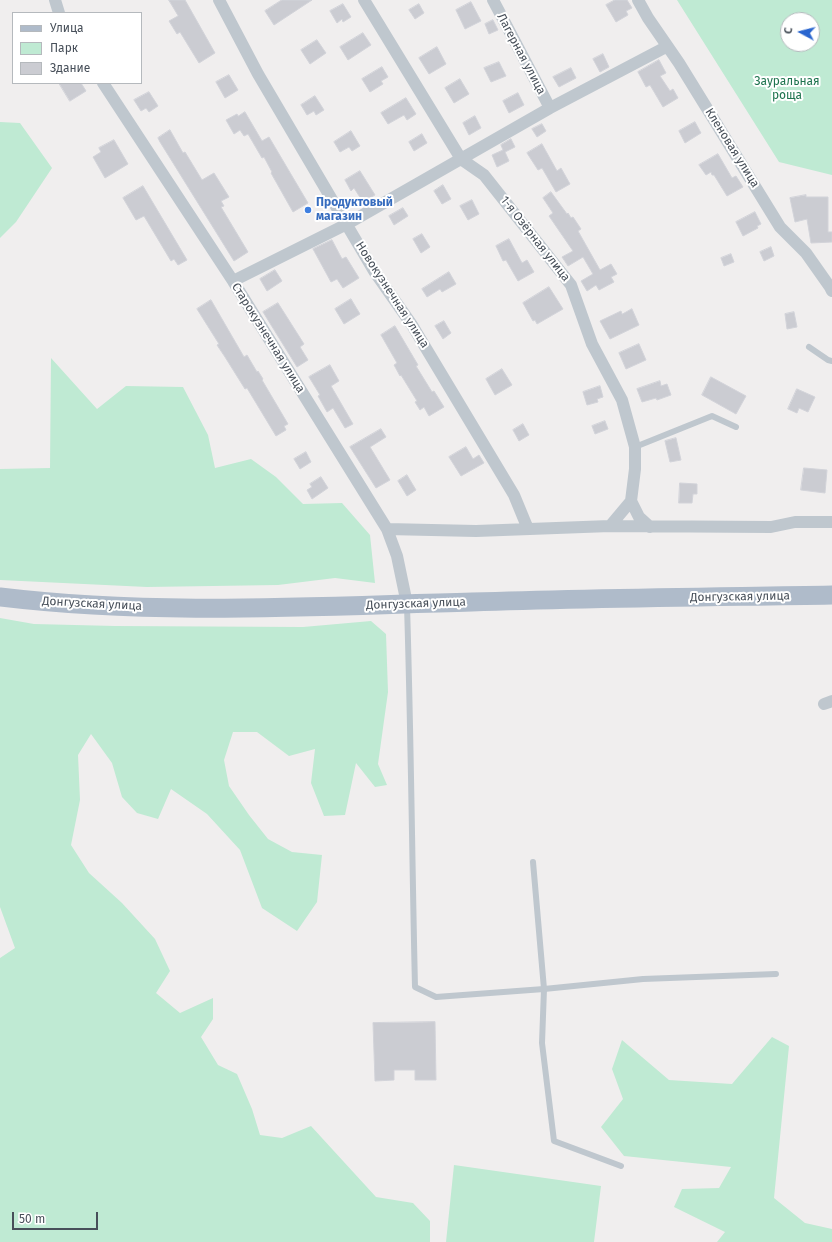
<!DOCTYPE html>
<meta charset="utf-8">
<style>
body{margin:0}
#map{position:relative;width:832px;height:1242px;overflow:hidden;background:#f0eeee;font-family:"Fira Sans",sans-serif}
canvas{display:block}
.legend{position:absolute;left:12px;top:12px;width:130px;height:72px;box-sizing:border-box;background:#fff;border:1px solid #b5b9bd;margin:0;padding:5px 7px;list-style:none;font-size:12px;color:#474f59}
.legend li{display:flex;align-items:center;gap:8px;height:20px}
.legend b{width:20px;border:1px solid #b5b9bd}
.north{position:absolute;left:780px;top:12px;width:40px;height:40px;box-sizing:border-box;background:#fff;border:1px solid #b5b9bd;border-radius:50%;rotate:277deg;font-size:11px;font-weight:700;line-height:16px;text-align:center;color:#474f59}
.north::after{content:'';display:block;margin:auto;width:14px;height:18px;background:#2965cf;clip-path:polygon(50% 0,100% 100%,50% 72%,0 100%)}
.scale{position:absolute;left:12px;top:1212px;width:86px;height:18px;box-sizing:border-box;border:2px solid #474f59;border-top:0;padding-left:5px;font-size:12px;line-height:14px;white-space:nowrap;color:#474f59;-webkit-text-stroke:3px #fff;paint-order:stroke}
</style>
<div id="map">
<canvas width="832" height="1242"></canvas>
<ul class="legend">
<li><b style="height:5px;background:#afbbca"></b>Улица</li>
<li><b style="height:11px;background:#bfead3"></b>Парк</li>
<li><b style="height:11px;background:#cbccd2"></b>Здание</li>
</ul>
<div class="north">С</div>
<div class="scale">50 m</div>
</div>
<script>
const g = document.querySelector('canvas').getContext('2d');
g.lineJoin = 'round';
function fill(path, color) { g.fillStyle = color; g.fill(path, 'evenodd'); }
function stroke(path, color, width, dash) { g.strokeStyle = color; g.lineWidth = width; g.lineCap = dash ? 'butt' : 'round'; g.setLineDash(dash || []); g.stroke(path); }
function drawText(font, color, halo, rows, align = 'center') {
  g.font = font + ' "Fira Sans",sans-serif'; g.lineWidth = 4; g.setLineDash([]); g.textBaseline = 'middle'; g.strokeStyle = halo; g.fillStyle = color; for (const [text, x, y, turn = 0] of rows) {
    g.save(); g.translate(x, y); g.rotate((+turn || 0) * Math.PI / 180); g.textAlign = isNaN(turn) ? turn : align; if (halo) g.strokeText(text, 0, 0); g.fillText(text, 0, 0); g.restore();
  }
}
const green = new Path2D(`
 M677,0H832V175L779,162ZM788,20H812V44H788Z
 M0,122L20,123L52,168L16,222L0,238Z
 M51,358L97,409L126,386L183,387L208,435L215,468L251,459L276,477L303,504L342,503L370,535L375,583L335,578L278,585L147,587L0,580V469L50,468Z
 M0,618L34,624L115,626L303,627L371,621L386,634L388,692L378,764L387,785L375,787L356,763L345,815L324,816L311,783L315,749L289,756L257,732H233L224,760L229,786L249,815L268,839L292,852L322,855L317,902L297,931L262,908L240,850L207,814L171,789L158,819L137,813L122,797L112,763L91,734L78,755L80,800L71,845L89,873L122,903L155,939L170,971L156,993L180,1013L213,998V1019L201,1037L218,1065L237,1074L252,1109L260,1135L282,1138L311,1126L376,1197L413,1203L430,1221V1242H0V958L15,948L0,907Z
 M772,1037L789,1046L774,1198L805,1223L832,1229V1242H717L725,1232L674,1207L682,1189L719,1188L731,1167L624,1156L601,1127L623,1099L612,1069L622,1040L669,1080L732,1084Z
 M454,1165L601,1186L594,1242H446Z`);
const building = new Path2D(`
 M169,0H185L215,53L199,63L180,32L177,34L169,21L178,16Z
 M282,0H312L274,25L265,11Z
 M615,0H627L632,8L626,11L628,15L616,22L606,5Z
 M471,2L481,21L465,29L456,10Z
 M343,4L351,17L343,22L342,19L337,23L330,11Z
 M419,4L424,13L415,19L409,10Z
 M493,20L498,30L489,34L485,24Z
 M363,33L371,45L348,60L340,47Z
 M317,40L326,53L310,64L301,50Z
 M437,47L446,64L429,74L419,58Z
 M603,54L609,67L600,72L593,59Z
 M659,60L666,73L660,76L670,91L673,89L678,98L663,107L650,85L646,87L638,72Z
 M499,62L506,76L491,82L484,68Z
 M382,67L388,77L381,81L383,84L370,92L362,79Z
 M571,68L576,78L559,87L553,77Z
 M229,75L238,90L225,98L216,82Z
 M460,79L469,94L454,103L445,88Z
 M59,83H81L86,91L70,101Z
 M149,92L158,106L149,112L146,108L141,111L134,100Z
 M518,93L524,105L509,113L503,101Z
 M315,96L324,110L316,115L314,111L307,115L301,105Z
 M406,98L416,114L407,120L404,115L388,124L381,113Z
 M245,112L262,141L269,137L308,203L293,212L271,173L272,172L264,157L262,158L248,134L244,136L240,130L234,134L226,120L237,114L238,116Z
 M475,116L481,128L469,135L463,123Z
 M695,122L701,133L685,143L679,131Z
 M542,124L546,131L537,137L532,129Z
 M170,130L183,153L185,152L202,180L214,173L229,197L221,201L224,206L221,207L248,252L234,261L160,142L158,138Z
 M351,131L360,146L352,151L349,147L340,152L334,142Z
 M422,134L427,143L414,151L409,142Z
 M511,139L515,147L505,152L509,161L497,167L492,155L503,150L501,145Z
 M114,140L128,164L105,178L93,157L101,152L99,148Z
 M542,144L557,171L561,168L570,184L556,192L542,168L538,170L527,153Z
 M718,154L732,178L736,176L743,187L727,196L714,175H712L711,172L706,175L699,165Z
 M360,171L375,195L363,202L354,188L351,191L345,180Z
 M443,185L451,199L442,204L434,191Z
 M143,186L187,260L178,265L174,259L171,261L144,216L136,220L123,198Z
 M551,192L567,214L568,213L571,218L573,217L581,229L578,231L600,270L611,264L617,274L611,277L614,282L599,290L596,285L587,291L581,281L593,274L583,257L568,266L562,257L573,251L549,216L553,213L543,198Z
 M806,195V197H828V232H832V242L811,243L807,219L795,222L790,198Z
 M472,200L479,214L468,220L460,206Z
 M403,208L408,216L394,225L389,216Z
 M755,212L761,224L757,226L758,228L743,236L736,222Z
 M422,234L430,247L421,253L413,239Z
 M509,239L522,263L527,260L534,272L518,281L506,260L503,261L496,246Z
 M332,240L342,259L346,257L359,278L343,288L337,279L331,282L313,249Z
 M771,247L774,256L764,261L760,252Z
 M731,254L734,262L724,266L721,258Z
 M275,270L282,281L267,291L260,279Z
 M449,272L456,284L442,292L440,289L427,297L422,289Z
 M549,287L563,309L537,324L535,320L533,321L523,303Z
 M351,299L360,314L344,324L335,309Z
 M211,300L244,357L247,355L257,372L258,371L263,379L262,380L288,424L284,426L286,430L276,436L247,388L245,389L225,357L217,345L219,344L197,309Z
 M278,303L304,344L300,347L308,360L297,367L263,312Z
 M632,309L639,325L610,339L600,321L621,311L622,314Z
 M794,312L797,327L787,329L785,314Z
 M444,321L451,333L443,339L435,326Z
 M395,326L418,365L416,366L432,392L434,391L444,407L429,416L424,407L420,410L415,402L417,401L401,375L400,376L394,365L397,363L381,335Z
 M639,344L646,360L626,369L619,353Z
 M330,365L339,381L331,386L353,424L345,428L333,408L327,412L318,396L320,395L309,377Z
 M502,369L512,385L495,395L486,379Z
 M711,377L746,396L736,414L702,395Z
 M660,381L661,386L667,384L671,395L657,400L656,398L642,402L637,389Z
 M600,386L603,397L597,399L598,402L587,405L583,392Z
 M797,389L815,397L808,412L799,408L797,413L788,409Z
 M605,421L608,429L595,434L592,426Z
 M523,424L529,435L519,441L513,430Z
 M381,429L386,437L370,447L390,480L376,488L350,447Z
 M676,438L681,460L670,462L665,441Z
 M466,447L473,459L479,455L484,463L461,476L449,457Z
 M306,452L311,462L300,469L294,459Z
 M804,468L827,470L825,493L801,490Z
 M407,475L416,490L407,496L398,481Z
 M321,477L328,488L312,499L307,490L312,487L310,484Z
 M680,483L697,484V494H693L692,503H679Z
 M435,1022L436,1080H415V1070H394V1080L375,1081L373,1023Z`);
const lane = new Path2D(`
 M809,347L828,360L832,361
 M635,447L712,416L736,427
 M407,606C411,733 412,860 415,987L436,997L544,989L643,979L776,974
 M533,862L544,989L542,1043L554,1141L621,1166`);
const street = new Path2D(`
 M55,0L59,13
 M219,0L258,74L374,271L412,325L514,495L528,529
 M364,0L461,159L484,175L571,285L592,344L622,400L635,447V469L631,501L610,526
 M493,0L550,108
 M638,0L648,18L679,63L780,227L806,253L830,287L832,291
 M103,83L233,281L387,529L397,556L407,604
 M233,281L347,224L550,108L666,47
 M631,501L639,517L650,527
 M387,529L476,531L610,526L771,527L795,522H832
 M824,704L832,701`);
const primary = new Path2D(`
 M0,597C157,616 315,606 472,602C592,598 712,597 832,595`);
const markers = [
 [308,210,4,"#3f7fe0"]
];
const streetNames = [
 ["Лагерная улица",521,54,62],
 ["Кленовая улица",732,148,58],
 ["1-я Озёрная улица",535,239,52],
 ["Новокузнечная улица",392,295,57],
 ["Старокузнечная улица",268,338,58],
 ["Донгузская улица",740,597,-1],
 ["Донгузская улица",92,604,3],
 ["Донгузская улица",416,604,-2]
];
const parkNames = [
 ["Зауральная",787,82],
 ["роща",787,96]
];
const shopNames = [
 ["Продуктовый",316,203],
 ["магазин",316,217]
];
fill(green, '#bfead3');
fill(building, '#cbccd2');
stroke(building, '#d2d3d9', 1);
stroke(lane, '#bfc7ce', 6);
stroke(street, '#bfc7ce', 12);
stroke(primary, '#afbbca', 19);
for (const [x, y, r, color] of markers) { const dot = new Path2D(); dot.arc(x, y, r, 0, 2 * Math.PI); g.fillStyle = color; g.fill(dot); stroke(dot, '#fff', 1.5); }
drawText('12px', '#474f59', '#fff', streetNames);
drawText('12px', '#1f744f', '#fff', parkNames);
drawText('bold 12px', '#366cbe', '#fff', shopNames, 'left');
</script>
